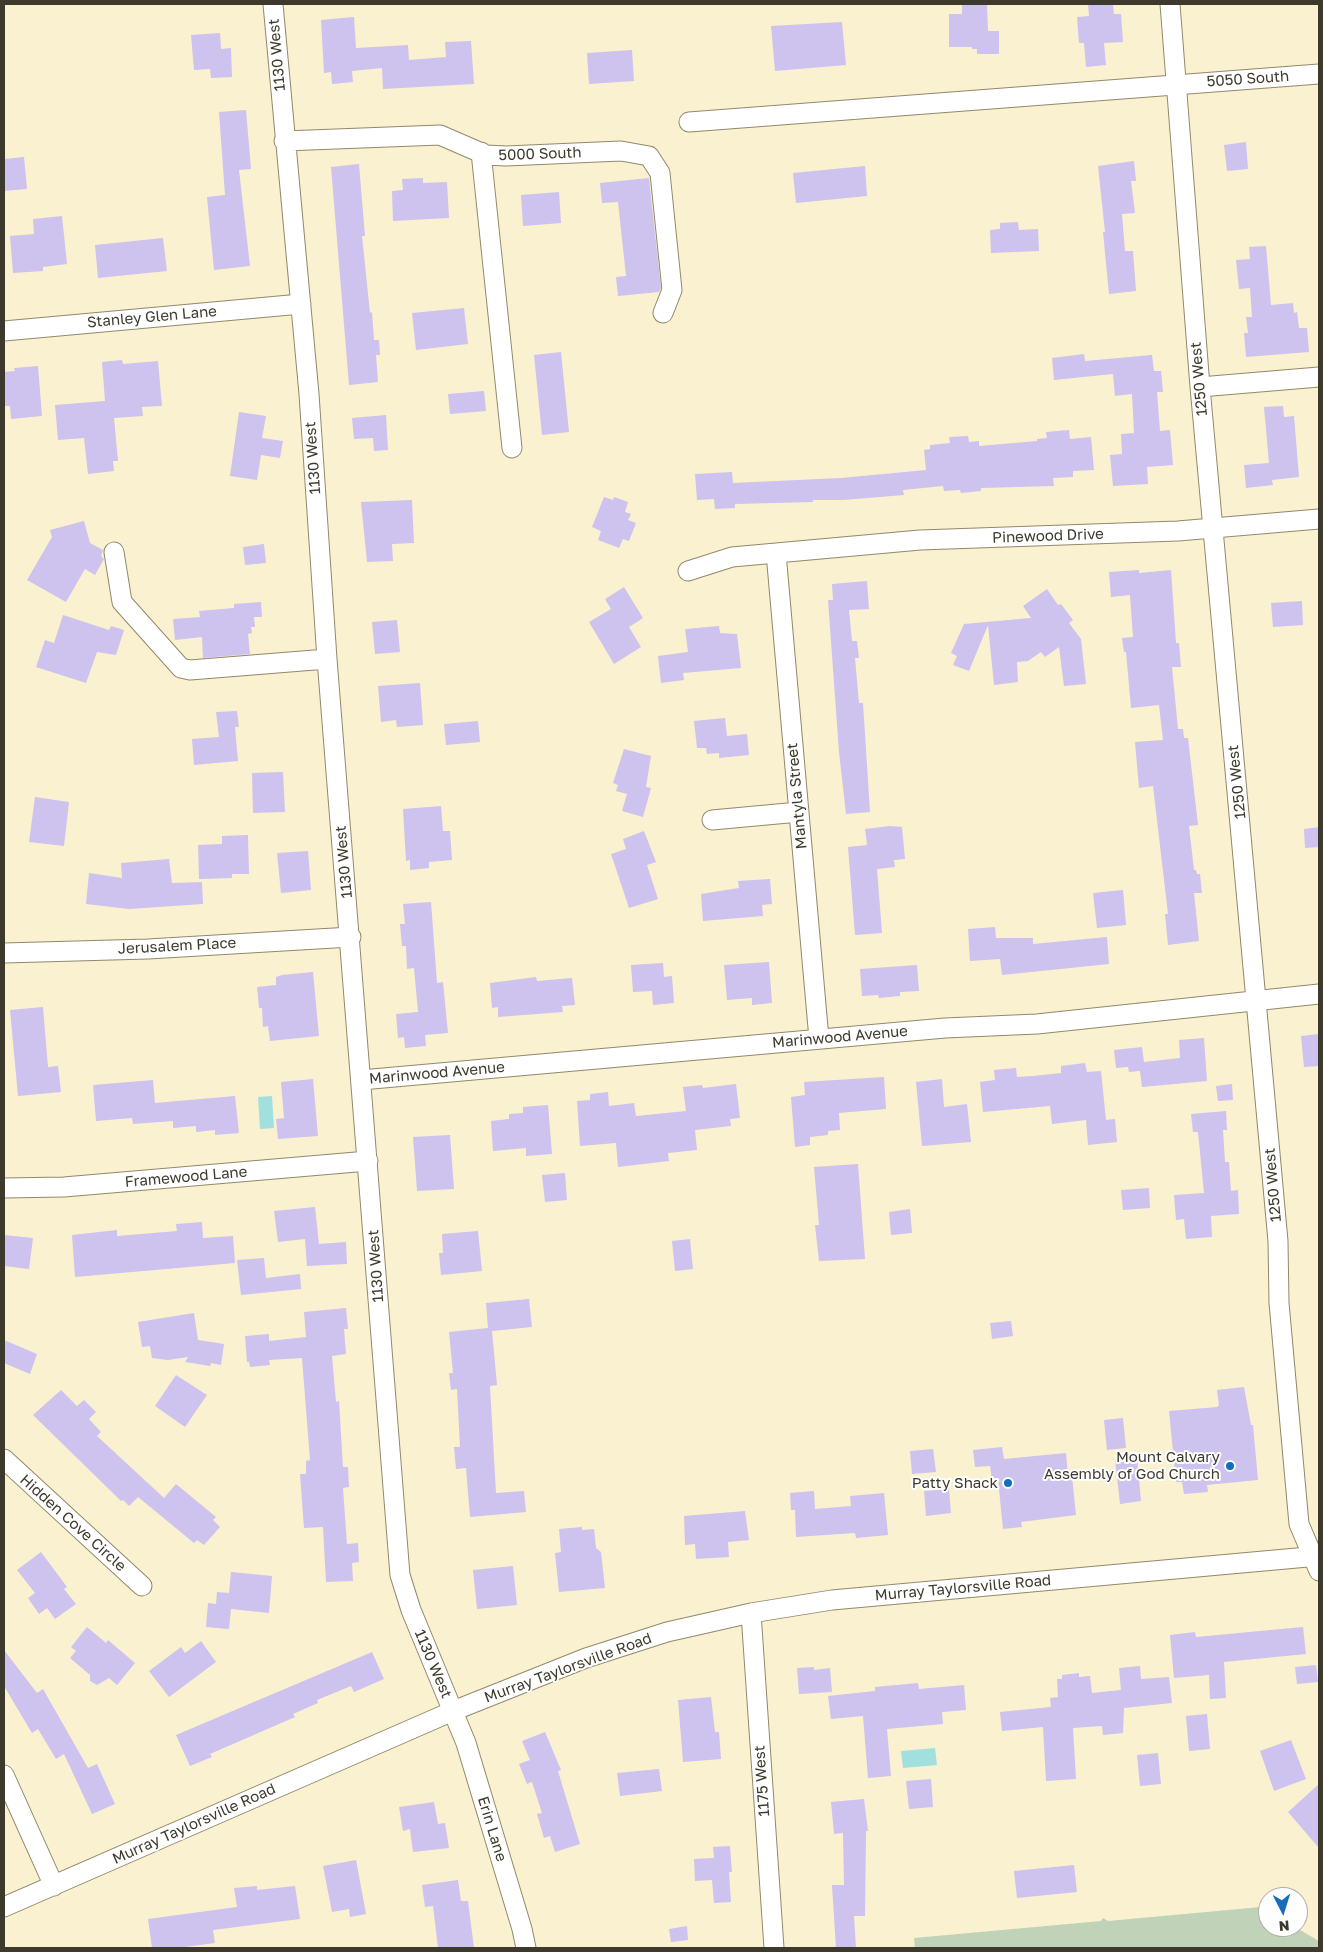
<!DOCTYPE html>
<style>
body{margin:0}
#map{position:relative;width:1323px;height:1952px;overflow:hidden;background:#faf1d0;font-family:"Golos Text",sans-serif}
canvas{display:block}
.frame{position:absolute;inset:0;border:5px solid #3d3a2d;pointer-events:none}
.north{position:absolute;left:1258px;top:1887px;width:50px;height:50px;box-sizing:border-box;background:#fefefe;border:1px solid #b1b0aa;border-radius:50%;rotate:175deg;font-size:14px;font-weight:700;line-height:20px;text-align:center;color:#3d3a2d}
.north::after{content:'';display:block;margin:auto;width:18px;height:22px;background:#166ebb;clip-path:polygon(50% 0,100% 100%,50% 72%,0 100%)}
</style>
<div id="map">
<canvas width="1323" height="1952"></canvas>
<div class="frame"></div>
<div class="north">N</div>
</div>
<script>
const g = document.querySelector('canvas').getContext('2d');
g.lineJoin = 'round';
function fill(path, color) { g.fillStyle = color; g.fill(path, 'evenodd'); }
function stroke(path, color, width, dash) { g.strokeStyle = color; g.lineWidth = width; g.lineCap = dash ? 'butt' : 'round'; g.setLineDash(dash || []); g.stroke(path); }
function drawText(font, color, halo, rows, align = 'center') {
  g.font = font + ' "Golos Text",sans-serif'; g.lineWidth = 4; g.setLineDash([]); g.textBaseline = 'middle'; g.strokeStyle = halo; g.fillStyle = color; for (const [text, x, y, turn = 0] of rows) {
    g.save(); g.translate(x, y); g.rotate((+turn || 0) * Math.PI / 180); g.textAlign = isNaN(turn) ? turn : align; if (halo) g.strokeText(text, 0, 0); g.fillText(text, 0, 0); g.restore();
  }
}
const green = new Path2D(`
 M1261,1907L1268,1911V1927H1295L1319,1941V1948H915L914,1938L1101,1921L1103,1918L1108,1921Z`);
const water = new Path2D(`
 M272,1096L274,1128L260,1129L258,1097Z
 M935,1748L937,1765L903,1768L901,1751Z`);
const building = new Path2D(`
 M1088,4H1113L1114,14H1121L1123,42L1104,43L1106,65L1086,67L1084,43H1079L1077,17L1089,16Z
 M962,5H987L988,31H999V54H977V49H972V47H949V14H962Z
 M354,17L356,48L408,45L409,60L446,57L445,42L471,41L474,84L383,89L382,68L352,71L353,82L332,84L331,72L324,73L321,20Z
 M842,22L846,65L775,71L771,26Z
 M220,33L221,49L231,48L232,77L211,78L210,69L194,70L191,35Z
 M632,50L634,81L589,84L587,53Z
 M246,110L251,169L239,170L250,266L214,270L207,197L225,195L219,112Z
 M1246,142L1248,169L1227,171L1224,145Z
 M24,157L27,189L4,191V159Z
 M1134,161L1136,181H1131L1135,213L1122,214L1125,251H1133L1136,291L1109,294L1103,232H1105L1098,166Z
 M359,164L365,236H362L370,313L372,312L374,340H379L380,355H376L378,382L349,385L331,167Z
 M865,166L867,196L796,203L793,173Z
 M423,178V183L447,182L449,218L393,221L392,191L403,190L402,179Z
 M649,178L661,288L659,292L618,296L616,277L626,276L618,202L602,203L600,183Z
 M559,192L561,223L523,226L521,195Z
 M62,216L67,264L43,267V271L13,273L10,236L34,234L33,219Z
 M1018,222L1019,230L1038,229L1039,251L991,253L990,230L1000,229V223Z
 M163,238L167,271L98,278L95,245Z
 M1266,246L1271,305L1293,303L1294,313L1297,312L1299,328H1307L1309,352L1246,357L1244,333H1248L1246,317H1252L1250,288L1239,289L1236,260L1250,259L1249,247Z
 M464,308L468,344L416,350L412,313Z
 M561,352L569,432L542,435L534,355Z
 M1084,354L1085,361L1152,355L1154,371H1161L1163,392H1157L1160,431L1170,430L1173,465L1147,467L1148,484L1113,486L1110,455L1122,454L1121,434L1134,433L1132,394L1115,396L1113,374L1054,380L1052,358Z
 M122,360L123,364L158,361L162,406L142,407L143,416L114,418L118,461H113L114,471L88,474L84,438L58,440L55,405L105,401L102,362Z
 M38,366L42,416L11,419L10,406H4V372L15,371L14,368Z
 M484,391L486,411L450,414L448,394Z
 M1283,406L1284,417L1294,416L1299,477L1272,480L1273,485L1246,488L1244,465L1269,463L1264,407Z
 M239,412L266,416L262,438L283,441L280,458L261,455L257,480L230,476Z
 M386,415L388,450L374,451L373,438L354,439L352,418Z
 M1069,430L1070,439L1091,437L1094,470L1073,471V477L1053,478L1054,486L981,488V491L961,493L960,490L944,491L943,486L903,490L904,495L843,500H813V502L735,504V508L715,509L714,499L697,500L695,474L732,472L733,483L841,478L926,470L924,450L930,449V445L950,443L949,437L968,436L969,442L979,441V446L1037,441V439L1047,438L1046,432Z
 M604,497L613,500L614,497L628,502L625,512L631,514L628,520L636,523L629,541L623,539L619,548L598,540L601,531L592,527Z
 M412,500L414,543L392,544L393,561L367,562L361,502Z
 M84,521L90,543L103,550L101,556L104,559L95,575L85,569L66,602L27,580L52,537L50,530Z
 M264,544L266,563L245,565L243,547Z
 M1139,570V573L1171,570L1176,643H1179L1181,667H1172L1178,729H1183L1184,738H1188L1198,825L1189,826L1194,870H1196L1197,874H1200L1202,893H1194L1199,941L1168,945L1165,914H1168L1153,786L1139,788L1135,742L1163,740L1159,705L1131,708L1126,652H1124L1122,638L1133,637L1130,595L1111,597L1109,572Z
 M867,581L869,609L849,610L852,641H857L859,658H855L859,703H863L870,812L846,814L839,752L828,600H833L832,584Z
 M624,587L643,618L629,627L641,647L614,664L589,622L611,609L605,599Z
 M1047,589L1058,605L1061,604L1073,620L1069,623L1081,639L1086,684L1064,686L1059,647L1045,657L1041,652L1028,661L1017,662L1018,682L994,685L988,625L969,671L953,665L957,656L951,653L964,624L1031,618L1023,606Z
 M1302,601L1303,625L1273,627L1271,603Z
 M261,602L262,617H254L255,627H251L252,633L248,634L250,654L203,658L202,637L175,640L173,619L200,617L199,611L234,608V604Z
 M63,615L109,630L111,626L124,630L116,655L97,652L86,683L36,667L45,640L54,643Z
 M397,620L400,652L375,654L372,622Z
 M719,626L720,633L737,634L741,668L683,673L684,680L661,683L658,656L688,652L685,629Z
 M420,683L423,725L397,727L396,720L381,722L378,686Z
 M237,711L239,727H235L238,761L194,765L192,739L219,737L216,712Z
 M725,718L727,736L747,734L749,755L719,758V753L707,754L706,748H697L694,721Z
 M478,721L480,742L446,745L444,724Z
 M624,749L651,756L646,787L651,788L643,817L622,811L627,794L616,791L618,785L613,783Z
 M283,772L285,812L253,813L252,773Z
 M35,797L69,802L64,846L29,842Z
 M441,806L443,831H450L452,860L429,862V868L410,870V860L406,861L403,809Z
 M890,826L902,827L905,859L894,860L895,867L877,869L882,933L855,935L848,847L867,845L865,829Z
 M1319,827V847L1305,848L1304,829Z
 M644,831L656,862L647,865L658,899L629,908L611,854L626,849L623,839Z
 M248,835L249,874H232V878L199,879L198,845L222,844V836Z
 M308,851L311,890L281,893L277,853Z
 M169,859L172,883L202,882L203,904L129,909L86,904L89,873L122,878L121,863Z
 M770,879L772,904L762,905L763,916L703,921L701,894L739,888L738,881Z
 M1123,890L1126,925L1097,928L1093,893Z
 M431,902L437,983L443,982L448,1033L425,1035L426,1046L405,1048L404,1037L398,1038L396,1014L418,1012L414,968L407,969L406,946H402L400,924H405L403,904Z
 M995,927L996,938H1033V944L1107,937L1109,964L1002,975L1000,959L970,961L968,929Z
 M769,962L772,1003L752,1005V998L727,1000L724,965Z
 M663,963L664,977L672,976L674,1003L653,1005L652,991L633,992L631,965Z
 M917,965L919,991L900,992V996L879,998L878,995L862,996L860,969Z
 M313,972L319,1036L270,1041L268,1026L263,1027L262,1008H259L257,987L276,985V977L282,975Z
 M536,977L537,981L572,978L575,1005L562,1006L563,1012L498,1017V1007L492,1008L490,983Z
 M43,1007L48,1067L58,1066L61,1092L18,1096L10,1010Z
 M1319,1034V1066L1304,1067L1301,1036Z
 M1204,1038L1207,1081L1142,1087L1140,1071L1129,1072L1128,1067L1116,1068L1114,1050L1142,1047L1144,1062L1180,1058L1179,1040Z
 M1085,1063L1087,1072L1101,1071L1106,1120L1115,1119L1117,1142L1088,1145L1086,1120L1052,1124L1050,1106L983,1112L980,1082L995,1080L994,1070L1016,1068L1017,1077L1033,1076L1061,1073V1066Z
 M884,1077L886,1109L839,1113L840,1130L828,1131V1135L810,1137V1145L795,1147L791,1097L805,1095L804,1082Z
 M313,1079L318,1136L278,1139L276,1119L284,1118L281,1082Z
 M942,1079L944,1107L967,1104L971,1142L922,1146L916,1082Z
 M153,1080L155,1103L235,1096L239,1133L215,1135V1130L196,1132V1126L173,1128V1121L133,1124L132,1118L96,1121L93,1085Z
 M736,1084L740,1118L730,1119L731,1126L695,1130L697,1150L668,1153L669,1161L618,1167L616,1143L580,1146L577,1101L590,1100V1094L608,1092L609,1106L634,1103L636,1116L686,1111L683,1087L702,1085L703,1088Z
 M1232,1084L1233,1100L1218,1101L1216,1086Z
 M548,1105L552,1154L526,1156V1148L493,1151L491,1121L509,1119V1114L523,1113V1107Z
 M1226,1111L1227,1130H1223L1225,1162H1229L1231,1191L1238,1190L1239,1214L1211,1216L1212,1237L1186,1239L1184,1219L1176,1220L1174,1195L1204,1193L1198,1132H1193L1191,1114Z
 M450,1135L454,1189L417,1191L413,1137Z
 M858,1164L865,1259L819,1261L815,1225H819L814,1167Z
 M565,1173L567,1200L545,1202L542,1175Z
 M1149,1188L1150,1208L1123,1210L1121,1190Z
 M315,1207L319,1244L346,1242L347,1264L307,1266L305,1239L278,1242L274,1211Z
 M910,1209L912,1233L891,1235L889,1212Z
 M202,1222L203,1238L233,1236L235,1263L75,1277L72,1235L117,1230V1236L177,1231L176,1224Z
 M478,1231L482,1271L441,1275L439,1253H443L442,1234Z
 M4,1235L33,1238L29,1269L4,1266Z
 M690,1239L693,1269L675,1271L672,1241Z
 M264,1258L266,1278L300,1274L301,1289L241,1295L237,1260Z
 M529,1299L532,1327L492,1331L497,1385L490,1386L496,1493L524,1491L526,1512L470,1517L466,1468L456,1469L454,1447H460L457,1389L451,1390L449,1373H453L449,1332L488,1328L486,1303Z
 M346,1308L348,1329H344L346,1354L332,1356L336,1402L339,1401L343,1467H348L349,1487L343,1488L347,1544L358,1543L359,1562L352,1563L353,1581L326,1582L323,1527L304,1528L300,1474H306V1461L310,1460L302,1358L269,1360L270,1365L250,1367L249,1362H247L245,1336L269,1334V1341L306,1337L304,1312Z
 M194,1313L198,1340L224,1344L221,1365L211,1363L210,1366L185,1362L188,1357L168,1360L152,1358L150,1346L142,1347L138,1322Z
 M1011,1321L1013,1336L992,1339L990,1323Z
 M4,1340L37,1354L30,1374L4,1363Z
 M176,1375L207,1395L185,1427L155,1406Z
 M1244,1387L1251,1425H1253L1258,1480L1207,1485L1208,1492L1184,1494L1182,1482H1176L1169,1411L1217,1407L1219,1405L1217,1390Z
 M61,1390L77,1406L84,1400L96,1412L89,1419L101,1432L97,1436L164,1498L176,1484L216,1517L213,1520L220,1527L204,1545L197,1540L194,1543L138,1497L129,1506L123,1500L121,1501L33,1415Z
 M1123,1418L1126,1448L1107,1450L1104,1420Z
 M1002,1447L1004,1459L1066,1453L1068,1476H1072L1076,1515L1021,1522L1022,1527L1003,1529L998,1479H992L990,1466L975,1467L973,1450Z
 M933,1449L936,1472L912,1474L910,1451Z
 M1137,1457L1141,1501L1120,1504L1115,1459Z
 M949,1489L951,1513L926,1516L924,1491Z
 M814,1491L815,1509L851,1506L850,1496L884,1493L888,1535L856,1538L855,1533L796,1537L795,1510H791L790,1493Z
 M745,1511L749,1540L728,1542L729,1557L696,1559L695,1544L685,1545L684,1516Z
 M582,1527V1530L594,1529L596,1548L601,1552L605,1588L559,1592L555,1553L561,1552L559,1529Z
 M41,1552L67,1587L64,1589L76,1604L55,1619L47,1608L39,1614L28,1598L35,1593L17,1570Z
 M513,1566L517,1605L477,1609L473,1570Z
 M231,1572L272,1576L269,1613L231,1609L229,1629L206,1627L208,1603L216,1604L217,1592L229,1593Z
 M87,1627L106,1643L108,1640L135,1663L117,1685L109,1678L97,1685L90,1681V1675L70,1658L76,1651L71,1647Z
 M1303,1627L1306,1654L1224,1662L1226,1698L1210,1699L1209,1675L1174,1678L1170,1635L1195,1632L1196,1637Z
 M201,1641L216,1662L169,1697L149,1671L181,1647L185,1653Z
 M4,1650L37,1693L43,1689L88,1768L97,1764L115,1804L92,1814L64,1754L56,1759L38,1729L32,1733L4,1686Z
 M372,1652L384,1679L354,1692L351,1686L317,1700L318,1703L293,1714L295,1717L210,1754L212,1757L190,1766L176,1735Z
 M1316,1665L1318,1682L1297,1684L1295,1667Z
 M1140,1666L1141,1679L1169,1677L1172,1703L1124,1708L1123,1733L1103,1735L1102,1726L1073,1728L1076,1779L1046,1781L1043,1727L1002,1731L1000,1712L1051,1707L1050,1698L1058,1697L1057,1679H1062V1675L1079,1673V1677L1090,1676L1092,1693L1121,1690L1119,1668Z
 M814,1667V1670L830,1668L832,1692L799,1694L797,1668Z
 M918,1683L919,1689L964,1685L966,1710L942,1712L943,1724L887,1729L891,1776L868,1778L863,1716L831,1719L828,1696L875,1691V1687Z
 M711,1697L715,1732H719L721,1759L683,1762L678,1700Z
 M1207,1714L1210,1749L1189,1751L1186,1716Z
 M545,1732L561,1770L558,1771L580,1844L555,1852L550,1836L544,1838L537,1814L542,1813L532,1782L527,1784L519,1764L530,1760L522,1741Z
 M1291,1740L1306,1779L1274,1791L1260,1751Z
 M1158,1753L1161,1784L1140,1786L1137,1755Z
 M659,1769L662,1791L620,1796L617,1773Z
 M931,1779L933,1807L909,1809L906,1781Z
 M1319,1784V1848L1288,1812Z
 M864,1799L868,1831H866L865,1916H854L856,1948H836L832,1885H844L843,1833L834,1834L831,1802Z
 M434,1802L438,1824L445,1823L449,1848L413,1852L410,1829L403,1831L399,1807Z
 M730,1846L732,1872H729L731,1902L714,1903L712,1880L695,1881L694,1859L714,1858L713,1847Z
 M356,1860L366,1914L350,1917L349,1909L332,1912L323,1866Z
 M1074,1865L1077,1892L1017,1898L1014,1871Z
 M458,1880L461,1901H468L474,1948H438L433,1906L425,1907L422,1885Z
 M257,1886V1890L295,1886L300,1919L213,1930L215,1943L177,1948H152L148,1919L237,1907L234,1888Z
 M687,1926L688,1940L671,1942L669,1929Z`);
const minor = new Path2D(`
 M273,4L309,394L327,659L400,1575L411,1610L466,1743L522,1929L526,1948
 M1170,4L1200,387L1278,1241L1279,1303L1299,1524L1319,1571
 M689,122L1319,74
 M284,141L440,135L486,155L506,156L621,151L649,156L660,173L672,290L663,313
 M481,152L512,448
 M4,331L301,304
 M1200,387L1319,377
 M114,552L122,602L181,668L190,670L327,659
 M776,553L819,1039
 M688,571L732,557L920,540L1178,531L1319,519
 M712,820L799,812
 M4,953L148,949L351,937
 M361,1080L945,1028L1037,1024L1319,994
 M4,1188L64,1187L368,1161
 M4,1459L142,1586
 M751,1613L774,1948
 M4,1775L54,1886
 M4,1907L453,1711L586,1658L667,1632L751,1613L832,1600L1319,1556`);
const markers = [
 [1230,1466,5,"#166ebb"],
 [1008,1483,5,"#166ebb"]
];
const streetNames = [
 ["1130 West",277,55,-95],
 ["5050 South",1248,79,-4],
 ["5000 South",540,154,-2],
 ["Stanley Glen Lane",152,317,-5],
 ["1250 West",1199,379,-95],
 ["1130 West",313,458,-94],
 ["Pinewood Drive",1048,536,-2],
 ["1250 West",1237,782,-96],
 ["Mantyla Street",797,796,-95],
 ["1130 West",344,862,-95],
 ["Jerusalem Place",177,946,-3],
 ["Marinwood Avenue",840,1037,-5],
 ["Marinwood Avenue",437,1073,-5],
 ["Framewood Lane",186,1177,-5],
 ["1250 West",1273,1185,-95],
 ["1130 West",376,1266,-94],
 ["Hidden Cove Circle",73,1523,42],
 ["Murray Taylorsville Road",963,1588,-5],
 ["1130 West",433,1664,67],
 ["Murray Taylorsville Road",568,1668,-20],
 ["1175 West",762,1781,-94],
 ["Murray Taylorsville Road",194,1824,-24],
 ["Erin Lane",492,1829,73]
];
const poiNames = [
 ["Mount Calvary",1220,1457],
 ["Assembly of God Church",1220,1474],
 ["Patty Shack",998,1483]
];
fill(green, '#c0d3b9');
fill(water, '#a2dfdf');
fill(building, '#cec2ee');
stroke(minor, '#91896b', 21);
stroke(minor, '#fff', 19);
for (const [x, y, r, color] of markers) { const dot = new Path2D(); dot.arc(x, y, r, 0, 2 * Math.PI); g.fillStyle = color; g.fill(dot); stroke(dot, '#fefefe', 2); }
drawText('15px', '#3d3a2d', '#fefefe', streetNames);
drawText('15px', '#3d3a2d', '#fefefe', poiNames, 'right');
</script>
